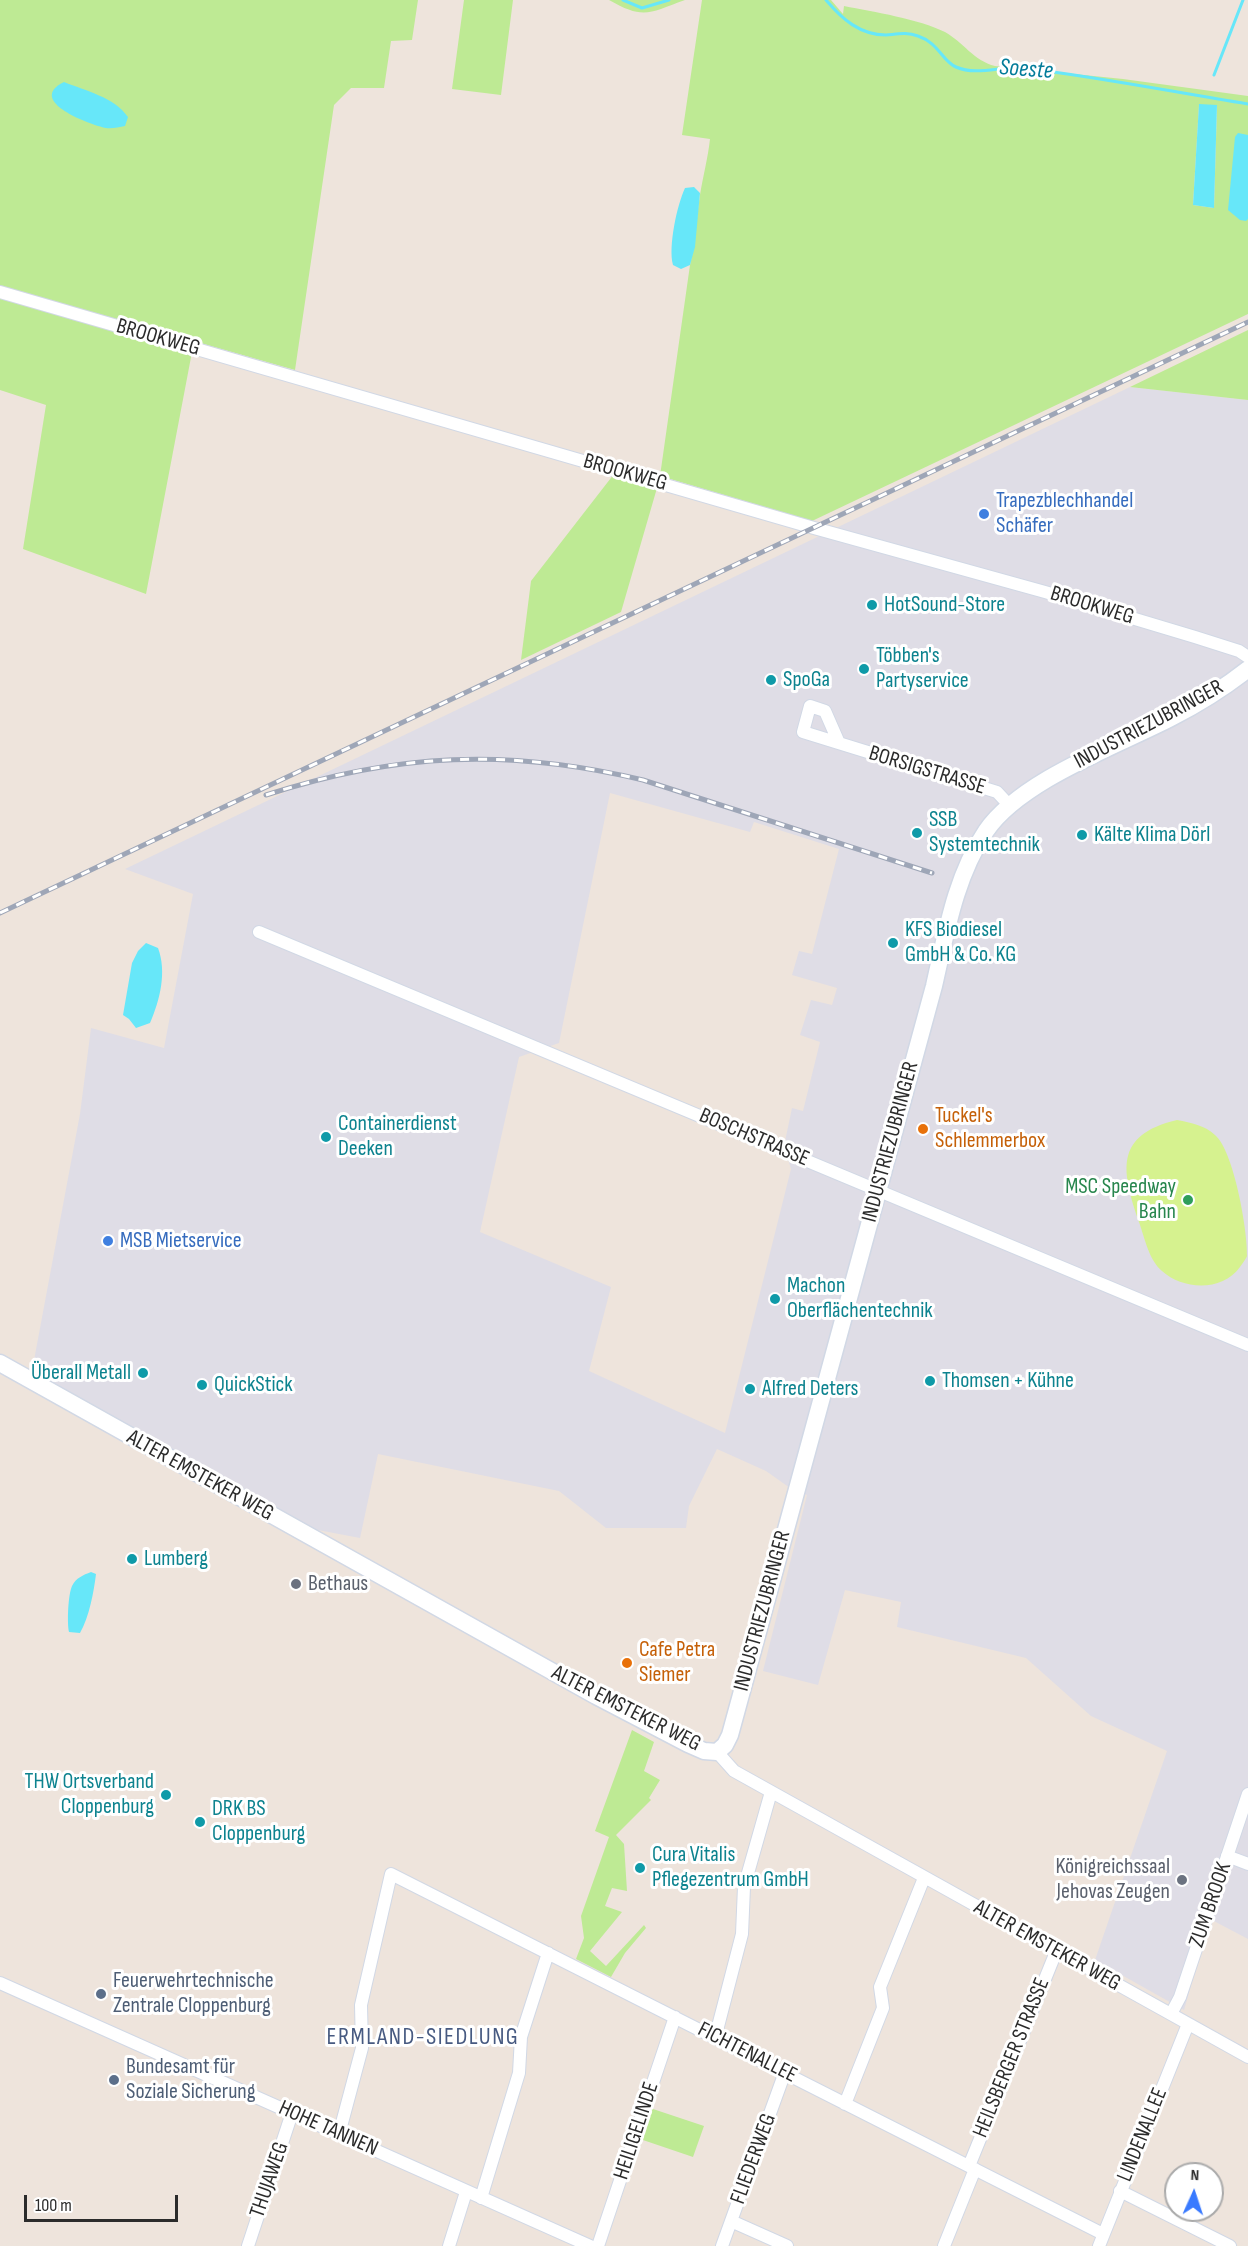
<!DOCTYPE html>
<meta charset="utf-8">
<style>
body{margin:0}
#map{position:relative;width:1248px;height:2246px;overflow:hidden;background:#eee4dc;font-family:"Sofia Sans Condensed",sans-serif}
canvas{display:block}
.north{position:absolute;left:1164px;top:2162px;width:60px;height:60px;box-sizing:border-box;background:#fff;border:2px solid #aaa;border-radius:50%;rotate:3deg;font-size:16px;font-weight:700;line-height:24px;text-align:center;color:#2b2b2b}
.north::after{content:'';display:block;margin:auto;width:21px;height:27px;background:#397aff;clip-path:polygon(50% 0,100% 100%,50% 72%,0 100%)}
.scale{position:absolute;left:24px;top:2195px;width:154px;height:27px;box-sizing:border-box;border:3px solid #2b2b2b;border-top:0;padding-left:8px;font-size:18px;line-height:21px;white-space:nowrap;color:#2b2b2b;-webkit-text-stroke:4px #fff;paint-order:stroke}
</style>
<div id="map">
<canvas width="1248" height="2246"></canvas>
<div class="north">N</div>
<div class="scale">100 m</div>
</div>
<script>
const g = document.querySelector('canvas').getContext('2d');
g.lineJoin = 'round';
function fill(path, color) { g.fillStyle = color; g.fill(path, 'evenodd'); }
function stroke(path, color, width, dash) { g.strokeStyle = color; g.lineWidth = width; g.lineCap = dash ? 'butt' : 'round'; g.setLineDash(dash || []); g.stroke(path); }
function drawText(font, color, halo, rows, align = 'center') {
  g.font = font + ' "Sofia Sans Condensed",sans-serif'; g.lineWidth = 6; g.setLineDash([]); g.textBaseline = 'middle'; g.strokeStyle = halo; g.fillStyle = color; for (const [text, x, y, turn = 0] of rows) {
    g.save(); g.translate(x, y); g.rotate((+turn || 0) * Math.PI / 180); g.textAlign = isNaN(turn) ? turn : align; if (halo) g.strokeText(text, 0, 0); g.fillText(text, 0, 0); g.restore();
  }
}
const industrial = new Path2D(`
 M1130,387L1248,400V1939L1210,1919L1184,2010L1095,1960L1167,1751L1091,1716L1026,1658L897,1627L901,1602L845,1590L818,1685L763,1671L807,1495L790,1488L766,1471L717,1449L689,1506L686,1528H606L559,1491L378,1454L360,1538L302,1527L239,1488L32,1371L80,1114L91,1028L164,1048L193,894L125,869ZM610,793L750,832L754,822L839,849L812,954L799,951L792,975L837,988L832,1005L811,1000L800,1035L820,1042L803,1111L792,1108L784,1146L791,1169L725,1433L589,1371L611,1287L480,1232L519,1057L559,1043Z`);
const green = new Path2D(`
 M0,0H418L412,40L391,41L384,88H351L334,105L295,370L0,286Z
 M464,0H513L501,95L452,89Z
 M609,0H685C649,13 644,20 609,0Z
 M702,0H831L843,14L844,6C874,12 919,19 945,32C963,42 974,61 995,66L1123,79L1248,96V314L812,521L660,476L690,265C696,242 696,219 700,195C703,176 708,158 710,139L682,135ZM1199,105L1217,106L1214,208L1193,205Z
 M0,296L192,352L146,594L23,549L46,405L0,390Z
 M1248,330V400L1130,387Z
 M614,474L657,488L621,612L521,660L531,581Z
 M632,1730L654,1742L644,1771L660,1780L649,1798L651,1800L616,1835L624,1844L627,1891L612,1888L605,1906L622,1912L590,1951L606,1966L644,1925L646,1928L625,1953L611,1977L576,1959L584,1938L581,1916L609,1837L595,1831Z
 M650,2108L704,2126L693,2157L640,2139Z`);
const pitch = new Path2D(`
 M1177,1120C1192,1123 1204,1125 1215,1135C1234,1151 1248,1232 1247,1256C1246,1259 1242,1264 1240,1267C1222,1292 1183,1290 1162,1271C1149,1260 1145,1239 1139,1222C1122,1172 1113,1135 1177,1120Z`);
const water = new Path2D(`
 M64,82C86,91 114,97 128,117L125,126C119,127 112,129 106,128C91,125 25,101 64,82Z
 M1199,104L1217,105L1214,208L1193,205Z
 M1238,133L1248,135V219L1246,221L1240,220L1228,210L1235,137Z
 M694,187L700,193L695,247L690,265L681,269L673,265C668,247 677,205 685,188Z
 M146,943L158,948C167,972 160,1000 150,1023L136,1028L129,1019L123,1015L132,963L138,951Z
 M91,1572L96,1574C94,1591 89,1618 80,1633L69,1632C67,1623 68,1595 72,1586C76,1578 83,1575 91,1572Z`);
const stream = new Path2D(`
 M623,0L642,8L669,0
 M826,0C842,19 860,35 886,35C898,34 907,32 918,36C939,43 942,61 956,67C977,76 1001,66 1023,68C1099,77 1173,92 1248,104
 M1214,75L1243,0`);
const street = new Path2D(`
 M0,292L814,528L1045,592L1195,637L1239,651L1248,657
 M839,743L825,711L810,706L803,732L997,792L1010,806
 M259,932L1248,1345
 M717,1752L734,1771L1248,2057
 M1227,1856L1248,1864
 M0,1983L590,2246
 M1171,2014L1180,1997L1248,1794
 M715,2038L742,1934L744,1887L771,1792
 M845,2104L883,2008L880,1987L924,1878
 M339,2134L362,2048L361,2005L391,1874L1103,2234
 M969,2166L1056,1952
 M1120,2191L1230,2246
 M481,2198L519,2073L521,2037L548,1953
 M731,2221L787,2246
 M248,2246L292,2113
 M449,2246L466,2192
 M598,2246L675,2017
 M722,2246L785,2072
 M944,2246L975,2169
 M1099,2246L1188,2024`);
const secondary = new Path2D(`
 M0,1363L596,1696L688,1744L704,1751L717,1752L725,1745L730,1735L934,986C946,934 955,877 986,831C1021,780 1117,746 1171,718C1198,704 1224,688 1248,669`);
const rail = new Path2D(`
 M266,795C397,753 508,748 643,780L932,873
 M0,913L1248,322`);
const markers = [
 [984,514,6,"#3f7fe0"],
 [872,605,6,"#0f9aa8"],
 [864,669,6,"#0f9aa8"],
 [771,680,6,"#0f9aa8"],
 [917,833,6,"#0f9aa8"],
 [1082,835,6,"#0f9aa8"],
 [893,943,6,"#0f9aa8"],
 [923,1129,6,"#e8710a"],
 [326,1137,6,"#0f9aa8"],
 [1188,1200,6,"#2e9e5b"],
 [108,1241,6,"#3f7fe0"],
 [775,1299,6,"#0f9aa8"],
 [143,1373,6,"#0f9aa8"],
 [930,1381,6,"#0f9aa8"],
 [202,1385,6,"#0f9aa8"],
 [750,1389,6,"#0f9aa8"],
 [132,1559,6,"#0f9aa8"],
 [296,1584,6,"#6b7280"],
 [627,1663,6,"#e8710a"],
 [166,1795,6,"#0f9aa8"],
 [200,1822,6,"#0f9aa8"],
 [640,1868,6,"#0f9aa8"],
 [1182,1880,6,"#6b7280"],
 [101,1994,6,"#5c6f8a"],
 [114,2080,6,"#5c6f8a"]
];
const streetNames = [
 ["BROOKWEG",158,338,16],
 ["BROOKWEG",625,473,16],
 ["BROOKWEG",1092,606,17],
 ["INDUSTRIEZUBRINGER",1149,725,-28],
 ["BORSIGSTRASSE",927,771,17],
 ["BOSCHSTRASSE",754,1138,23],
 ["INDUSTRIEZUBRINGER",891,1142,-75],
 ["ALTER EMSTEKER WEG",200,1476,29],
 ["INDUSTRIEZUBRINGER",763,1611,-75],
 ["ALTER EMSTEKER WEG",626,1709,27],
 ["ZUM BROOK",1211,1905,-71],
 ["ALTER EMSTEKER WEG",1047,1946,29],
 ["FICHTENALLEE",747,2053,27],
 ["HEILSBERGER STRASSE",1012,2058,-68],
 ["HOHE TANNEN",328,2129,24],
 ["HEILIGELINDE",637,2131,-72],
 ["LINDENALLEE",1143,2135,-68],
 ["FLIEDERWEG",754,2159,-70],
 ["THUJAWEG",270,2180,-71]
];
const shopNames = [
 ["Trapezblechhandel",996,501],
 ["Schäfer",996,526],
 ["MSB Mietservice",120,1241]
];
const cultureNames = [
 ["HotSound-Store",884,605],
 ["Többen's",876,656],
 ["Partyservice",876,681],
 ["SpoGa",783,680],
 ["SSB",929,820],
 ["Systemtechnik",929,845],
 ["Kälte Klima Dörl",1094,835],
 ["KFS Biodiesel",905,930],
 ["GmbH & Co. KG",905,955],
 ["Containerdienst",338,1124],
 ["Deeken",338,1149],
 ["Machon",787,1286],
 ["Oberflächentechnik",787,1311],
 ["Überall Metall",131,1373,"right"],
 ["Thomsen + Kühne",942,1381],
 ["QuickStick",214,1385],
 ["Alfred Deters",762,1389],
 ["Lumberg",144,1559],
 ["THW Ortsverband",154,1782,"right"],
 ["Cloppenburg",154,1807,"right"],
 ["DRK BS",212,1809],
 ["Cloppenburg",212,1834],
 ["Cura Vitalis",652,1855],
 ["Pflegezentrum GmbH",652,1880]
];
const foodNames = [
 ["Tuckel's",935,1116],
 ["Schlemmerbox",935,1141],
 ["Cafe Petra",639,1650],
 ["Siemer",639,1675]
];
const leisureNames = [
 ["MSC Speedway",1176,1187],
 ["Bahn",1176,1212]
];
const worshipNames = [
 ["Bethaus",308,1584],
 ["Königreichssaal",1170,1867,"right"],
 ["Jehovas Zeugen",1170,1892,"right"]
];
const serviceNames = [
 ["Feuerwehrtechnische",113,1981],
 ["Zentrale Cloppenburg",113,2006],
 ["Bundesamt für",126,2067],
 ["Soziale Sicherung",126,2092]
];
const waterNames = [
 ["Soeste",1026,70,4]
];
const neighbourhoodNames = [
 ["ERMLAND-SIEDLUNG",423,2038]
];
fill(industrial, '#dfdde6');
fill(green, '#beea94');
fill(pitch, '#d6f28f');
fill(water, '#67e7f9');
stroke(stream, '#67e7f9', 3);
stroke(street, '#d1d8e5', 14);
stroke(secondary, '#d1d8e5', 19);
stroke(street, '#fff', 12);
stroke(secondary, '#fff', 16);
stroke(rail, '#9ea6b7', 5);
stroke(rail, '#fff', 3, [9]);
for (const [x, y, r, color] of markers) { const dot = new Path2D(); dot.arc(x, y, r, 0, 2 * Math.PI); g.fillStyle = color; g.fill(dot); stroke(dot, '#fff', 2); }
drawText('22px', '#2b2b2b', '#fff', streetNames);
drawText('22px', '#366cbe', '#fff', shopNames, 'left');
drawText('22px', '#0d838f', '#fff', cultureNames, 'left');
drawText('22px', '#c56008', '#fff', foodNames, 'left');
drawText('22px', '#27864d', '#fff', leisureNames, 'right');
drawText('22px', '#5b616d', '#fff', worshipNames, 'left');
drawText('22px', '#4e5e75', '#fff', serviceNames, 'left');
drawText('italic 24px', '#037c9a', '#fff', waterNames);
g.letterSpacing = '1.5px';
drawText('24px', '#475a81', '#fff', neighbourhoodNames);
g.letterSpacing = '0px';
</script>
